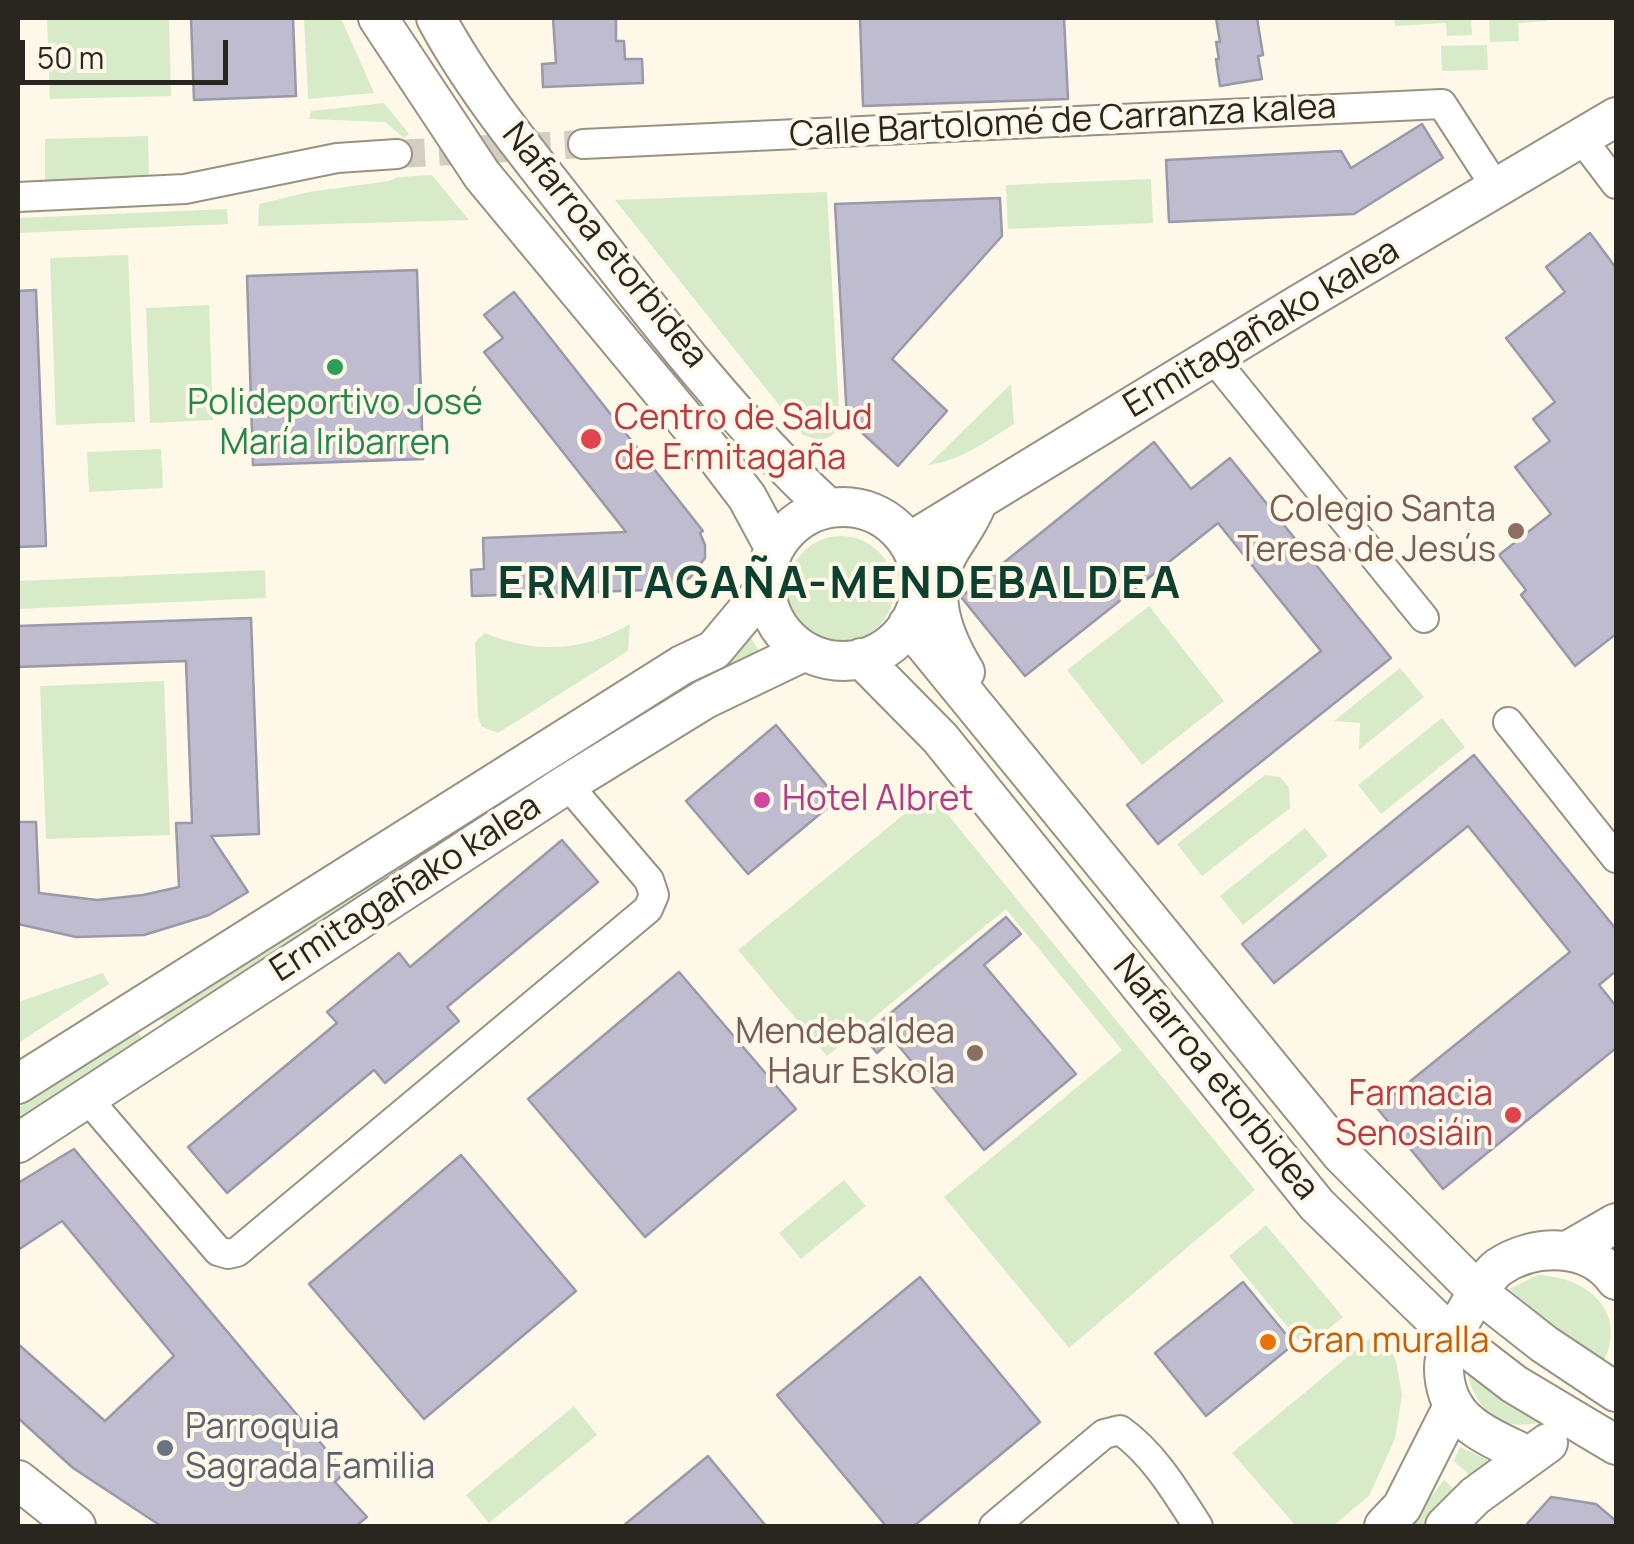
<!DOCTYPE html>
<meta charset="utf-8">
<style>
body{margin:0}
#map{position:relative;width:1634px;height:1544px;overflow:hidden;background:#fef8e9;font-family:Manrope,sans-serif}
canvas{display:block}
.frame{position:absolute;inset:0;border:20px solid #292620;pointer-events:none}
.scale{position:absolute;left:20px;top:40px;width:208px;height:45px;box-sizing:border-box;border:5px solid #292620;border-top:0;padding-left:12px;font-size:30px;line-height:35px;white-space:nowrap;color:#292620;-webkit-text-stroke:8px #fef8e9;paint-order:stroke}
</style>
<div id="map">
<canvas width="1634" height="1544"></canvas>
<div class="frame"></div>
<div class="scale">50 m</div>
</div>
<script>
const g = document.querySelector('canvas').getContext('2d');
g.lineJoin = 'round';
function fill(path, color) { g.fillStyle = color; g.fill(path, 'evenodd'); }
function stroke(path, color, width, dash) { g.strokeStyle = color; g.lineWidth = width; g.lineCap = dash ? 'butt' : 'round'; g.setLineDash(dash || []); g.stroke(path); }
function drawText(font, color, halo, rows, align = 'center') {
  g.font = font + ' Manrope,sans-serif'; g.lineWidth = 8; g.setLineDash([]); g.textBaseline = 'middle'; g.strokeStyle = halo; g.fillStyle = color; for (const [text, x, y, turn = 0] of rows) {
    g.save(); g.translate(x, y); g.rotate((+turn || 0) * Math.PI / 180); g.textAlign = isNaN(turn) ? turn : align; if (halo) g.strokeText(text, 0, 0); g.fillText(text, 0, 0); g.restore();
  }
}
const green = new Path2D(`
 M47,18H169L171,96L50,99Z
 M304,18H341L374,93L308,99Z
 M1394,18H1471L1472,35L1447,36L1446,23L1395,26Z
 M1489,18H1547V21L1518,23L1519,41L1490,42Z
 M1487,45L1488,70L1442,71L1441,46Z
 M384,103L409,134L404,138L385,122L309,119L311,111Z
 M148,136L149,179L45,181V139Z
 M432,175L469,220L258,226L259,204L309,192L389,181L398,177Z
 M1151,179L1153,223L1008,229L1006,185Z
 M827,192L840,427C829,442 819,441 803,435L615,200Z
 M227,209L228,224L18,233V218Z
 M128,255L135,422L56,425L50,258Z
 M209,305L213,420L150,423L146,308Z
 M1011,384L1014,424C987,441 960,461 928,465Z
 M161,449L163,488L89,492L87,452Z
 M788 589a53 53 0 1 1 106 0a53 53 0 1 1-106 0Z
 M265,570L266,598L18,609V581Z
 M1149,606L1224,701L1142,765L1067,670Z
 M630,624L628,651L498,733L482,727L478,717L475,642L485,633C536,654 582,652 630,624Z
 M747,632L759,651L735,661L708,680L701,670Z
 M1400,668L1424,697L1359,750L1360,723L1334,721Z
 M164,681L170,835L46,839L40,686Z
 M678,681L686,693L474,831L467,819Z
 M1442,718L1465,747L1381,814L1358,785Z
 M1265,775L1280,777L1289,787L1290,808L1202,876L1177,844Z
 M930,793L1255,1190L1069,1348L944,1197L1122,1050L1006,909L827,1056L738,950Z
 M1305,828L1328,856L1243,925L1220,896Z
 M443,834L449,844L169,1028L161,1017Z
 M103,973L109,984L18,1043V1002Z
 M137,1031L144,1042L18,1125V1108Z
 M844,1180L866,1206L801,1259L779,1233Z
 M1266,1225L1343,1317L1305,1348L1229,1256Z
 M1538,1275C1586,1277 1628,1310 1604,1361L1552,1325L1509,1289Z
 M1381,1329L1396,1361L1402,1395L1395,1439L1369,1496L1333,1526H1296L1232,1453Z
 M1467,1372L1541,1422C1500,1433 1476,1410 1467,1372Z
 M574,1406L597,1435L489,1523L466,1495Z
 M1460,1447L1492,1462L1474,1480L1454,1461Z
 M1444,1480L1461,1495L1430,1526H1408Z`);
const building = new Path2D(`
 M191,18H293L296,96L194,100Z
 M553,18H616V41H624L625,59H642L643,83L543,87L542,64L556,63Z
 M860,18H1064L1068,99L863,106Z
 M1216,18H1257L1263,55L1258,56L1262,79L1220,86L1216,59H1219L1216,42H1220Z
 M1422,124L1443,158L1354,214L1169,222L1166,160L1341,151L1351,168Z
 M1000,198L1002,236L892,359L947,411L898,466L847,419L835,204Z
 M1590,233L1616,268V634L1575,666L1521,595L1526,590L1499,555L1551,514L1515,467L1550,441L1533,419L1555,402L1506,338L1565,292L1546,267Z
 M417,270L423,459L253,465L247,276Z
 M36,290L46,546L18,547V291Z
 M514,292L703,531L700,533L705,545V558L690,578L678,582V589L472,596L471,570L484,569L483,538L626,532L484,352L503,338L484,315Z
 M1154,442L1191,489L1230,458L1391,658L1158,844L1127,805L1321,651L1218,523L1025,676L961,597Z
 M251,618L259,834L211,836L248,892L209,915L144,935L76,937L18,924V822H36L39,893L97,900L143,895L179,887L176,823H192L186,661L18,667V626Z
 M776,725L838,799L748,874L686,801Z
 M1474,755L1616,929V971L1599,985L1616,1006V1048L1443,1189L1377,1108L1570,952L1468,826L1274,983L1242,944Z
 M562,840L598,882L447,1007L459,1021L385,1083L374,1070L227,1193L188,1147L337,1023L327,1012L399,953L410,967Z
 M1006,917L1021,934L984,965L1076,1074L984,1150L893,1039L877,1053L863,1036Z
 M679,972L796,1109L645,1237L528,1099Z
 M74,1149L345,1472L335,1482L367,1517L356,1526H161L73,1468L18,1418V1344L105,1421L174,1356L62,1221L18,1250V1183Z
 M461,1155L576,1291L424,1419L309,1284Z
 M920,1277L1040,1422L914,1526H886L777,1395Z
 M1243,1282L1294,1344L1206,1416L1155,1353Z
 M708,1456L766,1526H623Z
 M1551,1497L1596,1504L1616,1521V1526H1525Z`);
const streetTunnel = new Path2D(`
 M397,154L583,144`);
const street = new Path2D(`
 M1581,138L1616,184
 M583,144L1442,104L1497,189
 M18,197L185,189L337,158L397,154
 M1213,358L1424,618
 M1508,722L1616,858
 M86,1097L218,1251L228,1254L237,1252L648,909L654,895L649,880L567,784
 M994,1526L1104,1434L1120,1430C1154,1454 1176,1492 1198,1526`);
const secondary = new Path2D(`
 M378,18L482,175L718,459L747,497L774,547
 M436,18C474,89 528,154 578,218C654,316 737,424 828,508
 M766 584a77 77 0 1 1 154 0a77 77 0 1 1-154 0Z
 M908,543L1298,305L1616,117
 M908,624L1341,1154L1479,1293L1544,1344L1616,1392
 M861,658L940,738L1317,1205L1453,1337L1514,1384L1616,1445
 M965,672C943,636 926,592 949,552C959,535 970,522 977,503
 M18,1084L682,665L714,650L765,589
 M18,1143L567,784L705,699L805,651
 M1571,1249L1616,1223
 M1528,1456C1503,1443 1466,1430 1453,1404C1446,1393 1442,1372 1445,1359C1448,1339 1483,1278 1499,1267C1535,1243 1590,1243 1616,1280
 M18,1480L76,1526
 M1384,1526L1402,1507L1453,1406
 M1445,1526L1475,1496L1548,1443`);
const markers = [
 [335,367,10,"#2e9e5b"],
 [591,439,12,"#e0444e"],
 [1516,531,10,"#8d6e63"],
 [762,800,10,"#d1479c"],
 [975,1053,10,"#8d6e63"],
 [1513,1115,10,"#e0444e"],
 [1268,1342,10,"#e8710a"],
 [165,1448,10,"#6b7280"]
];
const streetNames = [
 ["Calle Bartolomé de Carranza kalea",1063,122,-3],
 ["Nafarroa etorbidea",604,246,51],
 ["Ermitagañako kalea",1262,329,-31],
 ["Ermitagañako kalea",406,889,-33],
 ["Nafarroa etorbidea",1215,1078,51]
];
const leisureNames = [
 ["Polideportivo José",335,404],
 ["María Iribarren",335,444]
];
const healthNames = [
 ["Centro de Salud",614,419],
 ["de Ermitagaña",614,459],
 ["Farmacia",1493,1095,"right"],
 ["Senosiáin",1493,1135,"right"]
];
const educationNames = [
 ["Colegio Santa",1496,511],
 ["Teresa de Jesús",1496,551],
 ["Mendebaldea",955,1033],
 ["Haur Eskola",955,1073]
];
const hotelNames = [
 ["Hotel Albret",782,800]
];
const foodNames = [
 ["Gran muralla",1288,1342]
];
const worshipNames = [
 ["Parroquia",185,1428],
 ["Sagrada Familia",185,1468]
];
const districtNames = [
 ["ERMITAGAÑA-MENDEBALDEA",840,585]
];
fill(green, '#d8ebc8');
fill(building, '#bebcce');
stroke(building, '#9a98a9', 2.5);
stroke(streetTunnel, '#d3cec1', 28, [28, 14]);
stroke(street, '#999282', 32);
stroke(secondary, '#999282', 42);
stroke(street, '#fff', 28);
stroke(secondary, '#fff', 38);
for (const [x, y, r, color] of markers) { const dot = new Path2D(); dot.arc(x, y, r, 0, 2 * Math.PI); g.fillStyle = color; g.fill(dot); stroke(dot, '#fef8e9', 4); }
drawText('35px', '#292620', '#fef8e9', streetNames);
drawText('35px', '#27864d', '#fef8e9', leisureNames);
drawText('35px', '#be3a42', '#fef8e9', healthNames, 'left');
drawText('35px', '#785e54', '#fef8e9', educationNames, 'right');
drawText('35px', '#b23c85', '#fef8e9', hotelNames, 'left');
drawText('35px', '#c56008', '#fef8e9', foodNames, 'left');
drawText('35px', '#5b616d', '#fef8e9', worshipNames, 'left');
g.letterSpacing = '2.5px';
drawText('bold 45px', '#0d4030', '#fef8e9', districtNames);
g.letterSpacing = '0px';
</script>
